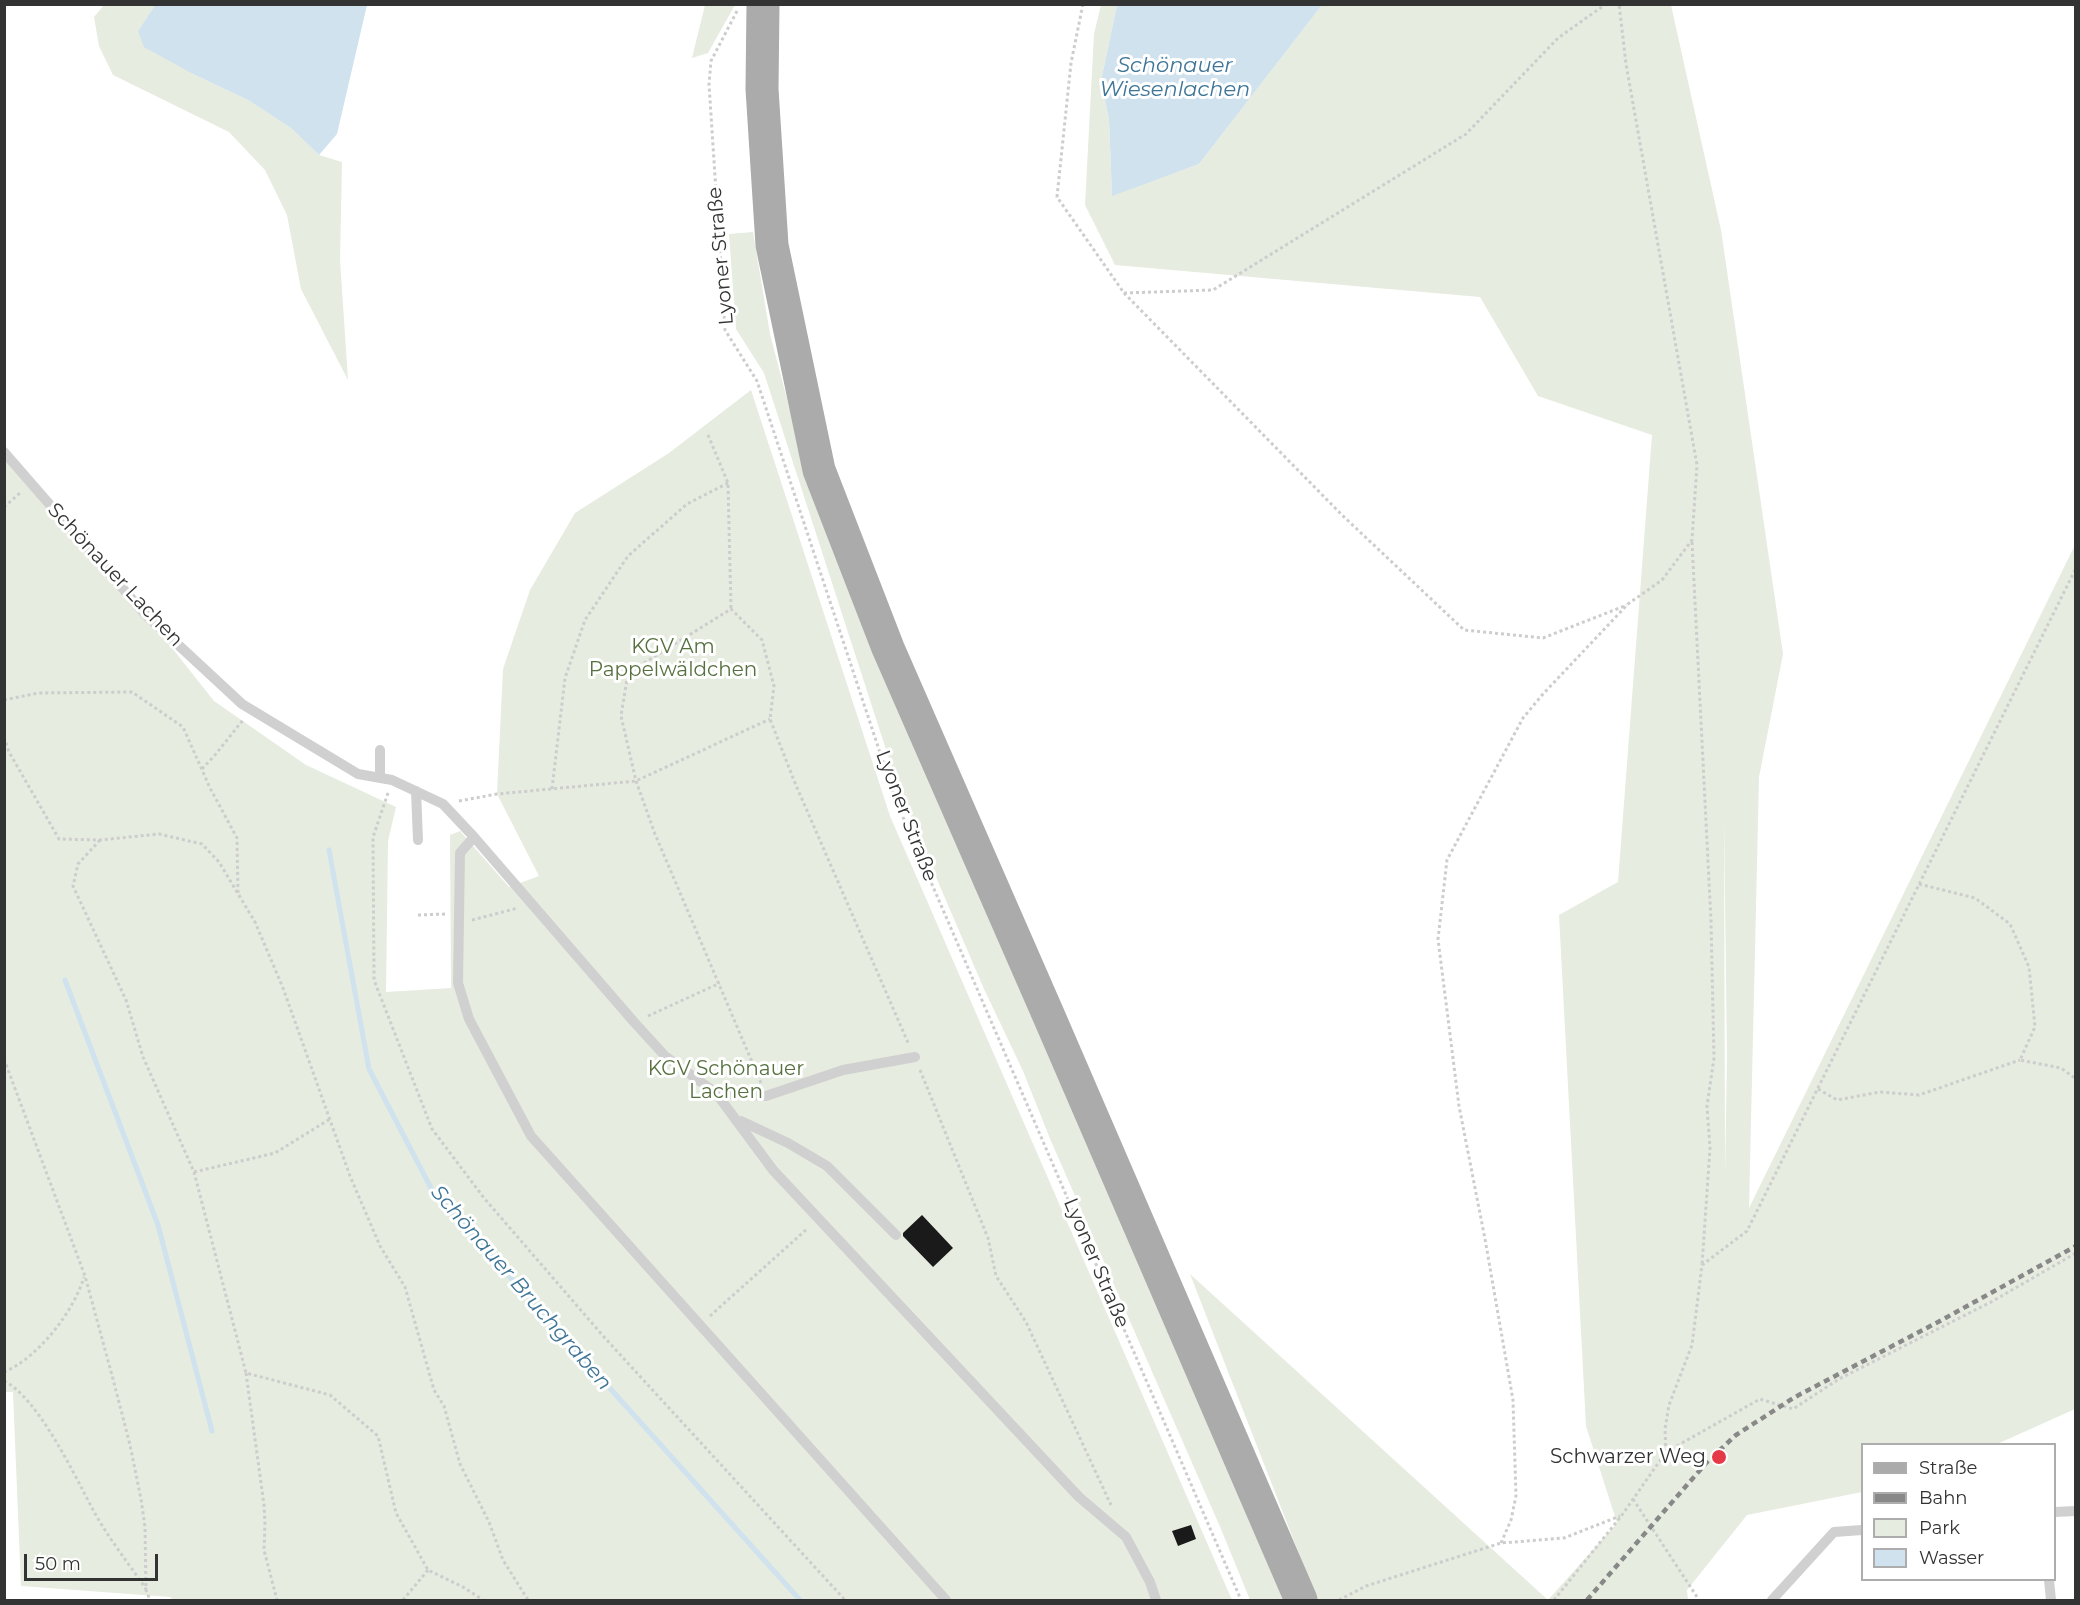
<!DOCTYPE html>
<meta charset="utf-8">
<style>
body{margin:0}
#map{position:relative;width:2080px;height:1605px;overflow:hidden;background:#fff;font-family:Montserrat,sans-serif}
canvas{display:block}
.frame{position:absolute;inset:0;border:6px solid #333;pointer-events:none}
.legend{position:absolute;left:1861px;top:1443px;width:195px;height:138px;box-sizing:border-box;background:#fff;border:2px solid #adadad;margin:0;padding:8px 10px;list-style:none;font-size:18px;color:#333}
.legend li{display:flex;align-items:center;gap:12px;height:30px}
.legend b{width:30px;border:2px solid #adadad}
.scale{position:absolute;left:24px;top:1554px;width:134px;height:27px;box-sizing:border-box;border:3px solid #333;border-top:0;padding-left:8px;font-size:18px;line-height:21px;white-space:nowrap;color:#333;-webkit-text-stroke:4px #fff;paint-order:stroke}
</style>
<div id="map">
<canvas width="2080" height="1605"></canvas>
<div class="frame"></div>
<ul class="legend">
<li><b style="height:8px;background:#ababab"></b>Straße</li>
<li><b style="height:8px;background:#888"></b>Bahn</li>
<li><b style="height:16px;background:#e6ecdf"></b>Park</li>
<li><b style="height:16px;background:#cfe2ee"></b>Wasser</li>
</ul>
<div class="scale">50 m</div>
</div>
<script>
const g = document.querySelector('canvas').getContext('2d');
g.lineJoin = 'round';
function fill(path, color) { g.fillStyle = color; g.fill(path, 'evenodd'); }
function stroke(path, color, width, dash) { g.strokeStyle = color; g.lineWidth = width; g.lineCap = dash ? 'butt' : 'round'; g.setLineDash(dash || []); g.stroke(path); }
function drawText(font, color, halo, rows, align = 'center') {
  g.font = font + ' Montserrat,sans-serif'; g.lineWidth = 6; g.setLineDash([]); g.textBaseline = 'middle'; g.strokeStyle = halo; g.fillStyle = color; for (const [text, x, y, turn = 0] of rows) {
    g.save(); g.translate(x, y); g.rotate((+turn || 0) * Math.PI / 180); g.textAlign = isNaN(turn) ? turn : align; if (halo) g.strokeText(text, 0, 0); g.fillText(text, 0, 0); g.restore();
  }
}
const green = new Path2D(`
 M104,5H155L138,31L193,74L248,100L291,128L319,155L342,162L340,260L348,380L301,289L287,215L265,170L229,132L113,75L99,46L94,17Z
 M705,5H735L708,53L692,58Z
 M1101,5H1117L1101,81L1109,119L1112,195L1199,164L1322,5H1671L1721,230L1783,654L1759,777L1749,1208L2075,545V1409L1997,1444H1862V1492L1747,1515L1687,1590L1688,1600H1317L1190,1274L1548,1600L1617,1523L1586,1426L1559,915L1618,882L1652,435L1538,396L1480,297L1115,265L1085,205L1094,34ZM1724,811L1727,1058L1725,1178V1177Z
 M753,232L770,334L792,418L1286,1600H1250L1221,1529L1051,1141L1023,1071L984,989L921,842L891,765L764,373L736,329L729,234Z
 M751,390L890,816L1232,1600H173L170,1597L21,1586L13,1392H4V452L145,614L214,701L306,765L396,807L388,841L386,992L451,988L450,835L460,831L509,887L539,876L497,794L503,669L530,590L575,513L669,453Z`);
const water = new Path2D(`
 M155,5H367L337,134L319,155L291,128L248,100L193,74L144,47L138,31Z
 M1117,5V4L1322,5L1199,164L1112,196L1109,119L1101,81Z`);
const stream = new Path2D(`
 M329,850L369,1069L432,1190L800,1600
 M65,980L158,1225L212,1431`);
const building = new Path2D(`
 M922,1215L953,1248L933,1267L903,1236V1233Z
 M1191,1525L1196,1539L1178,1546L1172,1531Z`);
const path = new Path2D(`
 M1083,4L1071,63L1057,197L1124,293L1342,515L1464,630L1543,638L1627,605
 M737,11L711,61L709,84L725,330L757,381L896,801L1241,1600
 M1124,293L1213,290L1466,134L1558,38L1606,4
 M708,435L728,483L731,609
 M4,507L21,492
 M1692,542L1711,921L1714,1058L1707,1106L1710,1148L1702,1265
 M4,700L38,693L132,692L183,727L210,788L237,838L238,894
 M4,737L9,752L59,839L100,840L159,834L202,844L219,862L255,922L283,988L350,1176L380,1246L405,1287L434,1390L444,1406L460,1464L489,1522L503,1560L528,1600
 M202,769L215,755L243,720
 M552,789L565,678L585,620L628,556L687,504L728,483
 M388,793L373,837L374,980L432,1129L484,1198L604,1337L845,1600
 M459,801L497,794L636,781L770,719
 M100,840L78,864L73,886L126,1000L143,1057L194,1172L246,1373L330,1395L378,1436L396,1513L428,1570L463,1587L483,1600
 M1919,884L1975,898L2010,924L2029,967L2035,1027L2020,1060L2061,1068L2076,1079
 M418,915L446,914
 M472,920L518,908
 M648,1016L720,983
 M4,1059L85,1276L113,1379L130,1445L141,1499L145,1527L146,1590L150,1600
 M920,1070L988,1238L996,1276L1026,1322L1111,1505
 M761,1083L655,834L636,781L621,716L628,673L731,609L762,640L774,686L770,719L795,783L909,1045
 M1818,1089L1837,1100L1880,1092L1919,1095L2020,1060
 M194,1172L275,1153L330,1119
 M710,1316L808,1228
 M4,1372C38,1358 74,1311 84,1277
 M246,1373L264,1505L265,1523L264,1550L277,1600
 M4,1381C37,1397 73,1472 90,1504C105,1534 127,1561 146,1589
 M1666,1452L1665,1429L1669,1405L1692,1345L1702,1265L1747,1231L2076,568
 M1633,1499L1699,1600
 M1501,1543L1511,1520L1516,1496L1513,1400L1485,1239L1459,1106L1438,939L1447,860L1523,718L1543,694L1628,604L1662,580L1692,540L1697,465L1626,64L1619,4
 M403,1600L428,1570
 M1339,1600L1366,1586L1501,1543L1564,1538L1620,1516
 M1554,1600L1622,1515L1666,1452L1760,1399L1793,1409L1839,1379L1993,1301L2076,1253`);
const lane = new Path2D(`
 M4,452L145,614L242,704L358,774L392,780L443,804L474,837L634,1022L665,1056L716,1093L773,1170L1079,1497L1126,1537L1150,1582L1156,1600
 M380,750V778
 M416,791L418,840
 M474,837L460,853L458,983L469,1019L531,1136L946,1600
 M716,1093L766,1096L843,1070L915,1057
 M741,1121L788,1143L827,1166L896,1235
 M2054,1512L2076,1511
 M2049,1580L2051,1600
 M1772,1600L1834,1532L1862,1530`);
const primary = new Path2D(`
 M763,4L762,89L772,245L819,470L888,648L1048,1014L1301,1600`);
const rail = new Path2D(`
 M1587,1600L1707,1462L1736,1435L1795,1397L1940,1321L2076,1246`);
const markers = [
 [1719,1457,8,"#e63946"]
];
const streetNames = [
 ["Lyoner Straße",721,256,-95],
 ["Schönauer Lachen",115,575,47],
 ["Lyoner Straße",906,816,69],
 ["Lyoner Straße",1096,1263,67]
];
const parkNames = [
 ["KGV Am",673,647],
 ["Pappelwäldchen",673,670],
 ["KGV Schönauer",726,1069],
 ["Lachen",726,1092]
];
const poiNames = [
 ["Schwarzer Weg",1706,1457]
];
const waterNames = [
 ["Schönauer",1175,66],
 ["Wiesenlachen",1175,90],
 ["Schönauer Bruchgraben",521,1288,49]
];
fill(green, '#e6ecdf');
fill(water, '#cfe2ee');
stroke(stream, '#cfe2ee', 5);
fill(building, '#1a1a1a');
stroke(path, '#cdcdcd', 3, [3, 3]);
stroke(lane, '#d0d0d0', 10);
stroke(primary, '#ababab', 33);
stroke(rail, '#888', 4.5, [6, 4.5]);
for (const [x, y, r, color] of markers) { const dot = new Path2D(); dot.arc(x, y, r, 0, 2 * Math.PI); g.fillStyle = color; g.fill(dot); stroke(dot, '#fff', 2); }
drawText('20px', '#333', '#fff', streetNames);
drawText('20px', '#56703f', '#fff', parkNames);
drawText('20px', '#333', '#fff', poiNames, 'right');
drawText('italic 21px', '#3f7597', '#fff', waterNames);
</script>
